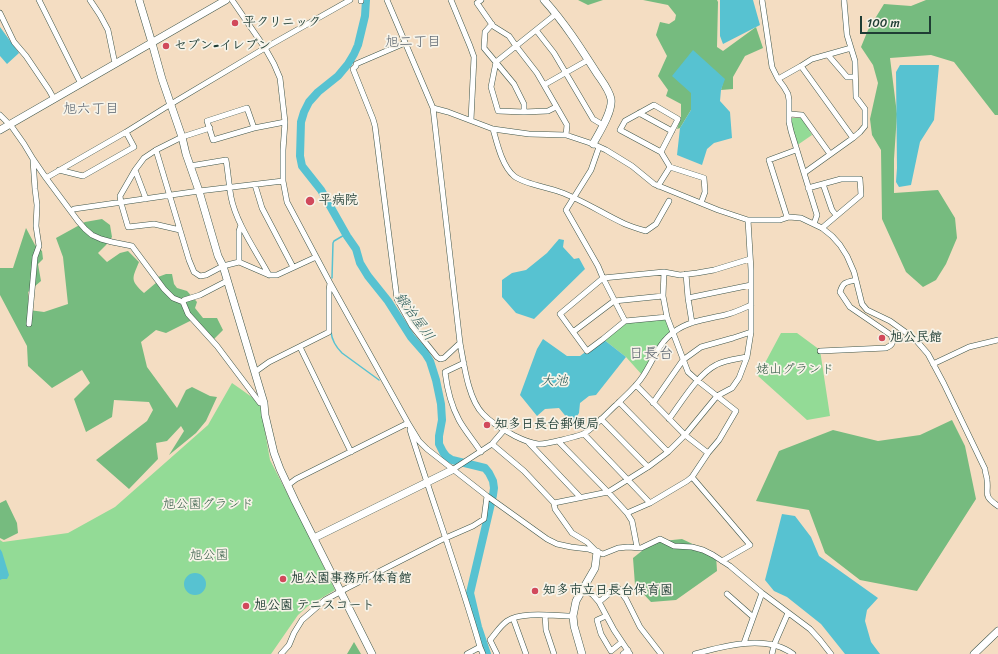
<!DOCTYPE html>
<meta charset="utf-8">
<style>
body{margin:0}
#map{position:relative;width:998px;height:654px;overflow:hidden;background:#f4ddc2;font-family:Sriracha,sans-serif}
canvas{display:block}
.scale{position:absolute;left:860px;top:16px;width:71px;height:18px;box-sizing:border-box;border:2px solid #1f3d34;border-top:0;padding-left:5px;font-size:12px;line-height:14px;white-space:nowrap;color:#1f3d34;-webkit-text-stroke:3px #f7f3e8;paint-order:stroke}
</style>
<div id="map">
<canvas width="998" height="654"></canvas>
<div class="scale">100 m</div>
</div>
<script>
const g = document.querySelector('canvas').getContext('2d');
g.lineJoin = 'round';
function fill(path, color) { g.fillStyle = color; g.fill(path, 'evenodd'); }
function stroke(path, color, width, dash) { g.strokeStyle = color; g.lineWidth = width; g.lineCap = dash ? 'butt' : 'round'; g.setLineDash(dash || []); g.stroke(path); }
function drawText(font, color, halo, rows, align = 'center') {
  g.font = font + ' Sriracha,"Klee One",sans-serif'; g.lineWidth = 3.5; g.setLineDash([]); g.textBaseline = 'middle'; g.strokeStyle = halo; g.fillStyle = color; for (const [text, x, y, turn = 0] of rows) {
    g.save(); g.translate(x, y); g.rotate((+turn || 0) * Math.PI / 180); g.textAlign = isNaN(turn) ? turn : align; if (halo) g.strokeText(text, 0, 0); g.fillText(text, 0, 0); g.restore();
  }
}
const green = new Path2D(`
 M792,118H802L812,135L796,146L791,127Z
 M667,317L673,332L643,376L626,357L603,339L625,321Z
 M781,333H797L820,350L830,416L807,420L758,376Z
 M232,383L242,390L260,403L270,460L303,524L335,590L308,606L298,615L271,654H0V540L3,542L68,533L115,507L208,425Z`);
const forest = new Path2D(`
 M578,0H603L588,5Z
 M643,0H717L718,2L717,47L723,51L756,27L763,48L745,56L733,77V89L721,90L724,79L691,93V110L680,128L677,129L681,117V104L666,96L668,90L658,76L667,56L656,35L660,22L669,24L675,20L676,15L668,5Z
 M926,0H998V115H995L954,62L931,55L890,58L897,114L894,159V193L938,190L955,218L957,238L946,264L936,280L923,287L906,272L882,219L881,150L872,135L870,119L878,83L873,65L861,47L868,30L884,4L911,6Z
 M102,219L110,225L112,237L106,245L98,253L107,262L120,253L128,251L139,262C132,279 130,280 144,293L157,282L158,277L166,274H172L174,284L177,288L187,291L197,302L195,308L203,318H217L223,330L213,340L194,319L166,333L156,330L141,342L147,367L177,408L186,390L192,387L210,396L217,397L206,421L196,433L169,455L184,431L181,426L167,441L156,443L158,459L129,489L96,460L147,421L153,410L149,402L114,400L112,417L86,432L74,399L90,383L82,370L52,388L28,366L27,346L0,295V268H13L26,228L35,245L42,251L43,259L38,264L41,281L28,292L29,310L44,312L68,304L63,257L56,238L85,222Z
 M952,420L965,446L976,499L917,591L860,580L825,553L809,510L756,501L779,451L833,430L878,441L920,435Z
 M6,500L17,523L18,533L4,540L0,538V503Z
 M682,539L716,555L717,571L676,600L651,602L635,585L633,558L653,542Z
 M354,642L361,654H347Z`);
const water = new Path2D(`
 M720,0H753L760,25L723,44L720,36Z
 M0,27L19,53L7,64L0,56Z
 M693,50L725,79L721,90L720,101L730,112L732,138L714,143L707,149L702,165L677,155L680,128L691,110V93L672,76Z
 M900,65H939L934,120L920,142L911,185L899,187L896,182L897,168L896,72Z
 M559,239L564,240L563,247L574,259L579,258L585,269L534,319L516,313L502,297V280L512,273L526,270L547,253Z
 M543,339L567,356H580L603,339L626,357L596,395L589,396L580,403L579,413L572,424L559,408L545,409L537,416L520,395L537,349Z
 M782,514L795,516L811,537L819,556L878,598L867,610L865,621L871,642L880,654H845L821,624L787,597L774,591L765,580Z
 M0,549L2,552L9,575L7,579H2L0,580Z
 M184 584a11 11 0 1 1 22 0a11 11 0 1 1-22 0Z`);
const stream = new Path2D(`
 M332,278L333,243L334,241L346,234
 M331,332C332,341 336,347 342,353L379,380`);
const river = new Path2D(`
 M366,0L365,16L358,45L354,54L348,64L338,76L318,92L309,102L304,112L301,122L300,156L302,166L321,190L347,236L356,249L360,263L368,276L388,301L411,337L425,353L430,361L436,380L441,404L442,420L439,436V444L443,452L446,456L452,460L485,468L489,473L493,481L494,488L493,495L470,593L478,627L487,654`);
const street = new Path2D(`
 M39,0L81,84
 M90,0L100,15L108,30L114,59L116,64
 M232,0L265,48L274,64L280,78L285,122L283,150V181L287,202L330,283L408,423L419,441L427,449L487,496L547,539L557,544L571,547L588,549L603,554L618,548L628,547L641,548L660,539L674,546L692,547L703,550L713,555L730,566L762,593L810,629L820,640L831,654
 M387,0L433,108L460,343C464,364 468,399 483,414C492,424 504,430 515,436C523,440 530,443 538,444C544,445 580,436 585,433C595,427 607,413 616,405C625,396 636,387 643,376C653,361 659,342 674,332C688,321 708,319 725,315C734,313 742,309 751,305
 M451,0L470,46L474,57L471,120
 M481,0L477,3L493,26L509,36L516,46L556,14
 M762,0L772,67L778,79L784,87L788,94L789,100V122L791,131L817,215L814,224
 M361,1V0
 M0,13L14,42L26,56L49,90L54,99
 M492,24L485,32L484,48L514,84L524,104V112L548,111L556,107
 M536,30L554,53L593,119L603,125
 M405,43L356,64V66L353,69L373,119L375,126L397,299L412,326L437,357L440,359L444,358L460,343
 M828,55L847,77H855
 M801,66L853,138
 M778,79L801,66L812,59L851,48
 M433,108L448,112L493,129L529,134L566,135L593,144L606,150L632,166L654,184L718,210L748,220H780L789,217L801,218L822,228L832,236L840,245L847,256L854,272L862,304L867,310L890,321L915,339L928,354L944,384L985,469C985,473 987,476 987,480C989,494 982,495 998,506
 M524,112L498,111L491,87L496,62L516,46L537,73L544,85
 M639,113L672,131
 M790,114L802,115L830,154
 M0,115L12,127L24,144L33,159L46,178L78,221L85,229L92,235L101,239L112,242L132,246L164,289L173,298L183,302L188,314L217,346L260,403H264
 M254,128L247,108L207,121L213,140L254,128L285,122
 M493,129C497,143 502,166 514,176C524,184 547,187 560,192C583,200 603,214 625,224C632,227 639,229 646,231L656,224L669,201
 M566,135L567,125L544,85L588,60
 M599,147L591,170L566,210L598,266L603,278L625,321
 M156,150L189,260L194,272L200,276L206,275L223,266L239,262L269,275H277L316,257
 M661,152L678,119L654,105L625,121L620,130L661,152L670,167L704,178L705,192L701,203
 M190,166L226,160C228,172 229,185 231,197C236,223 256,251 269,275
 M59,170L83,176L134,147L126,132
 M135,170L146,199
 M804,173L853,138L860,132L865,126V109L856,97L855,61L847,35L844,0
 M46,178L126,132L171,104L265,48L350,0
 M823,184L832,210L836,215
 M255,185L262,208L293,267
 M658,186L670,167
 M808,188L841,179H860L861,195L822,228
 M71,211L74,209L199,191L283,181
 M787,217L769,160L796,150
 M180,230L154,224L128,227L121,203L120,196L135,170L144,158L156,150L182,137L210,128
 M239,262V231L241,225
 M686,274L688,298L692,323
 M688,298L751,285
 M183,302L184,300L200,295L227,281
 M667,317L625,321L603,339L587,351L560,314L603,278L664,272L680,275L697,273L714,270L750,259
 M29,324L35,257L39,246L36,226L37,205L35,189L33,160
 M573,332L614,301L663,296
 M300,347L351,452
 M820,351L886,348C893,345 894,342 891,335L850,307L840,292C843,282 846,282 856,280
 M464,363L445,372C447,389 451,405 459,420C465,431 474,441 481,452
 M933,364L969,347L998,340
 M255,372L269,362L329,332V290L330,283
 M636,385L685,435L708,453
 M619,402L668,452
 M653,403L683,360L701,347L733,338L751,332
 M601,419L648,467
 M669,419C681,403 698,374 716,365C725,360 737,359 747,357
 M410,430C433,503 459,574 480,647L483,654
 M584,434L650,503
 M558,441L608,492L627,513L632,521L637,547
 M528,442L580,497
 M492,444L524,471L554,503L608,492L648,467L668,452L685,435L717,396L732,388L739,378L747,357L751,332V270L748,220
 M452,470L492,444L504,430
 M692,477L750,545L722,561
 M288,485L296,479L408,423
 M554,503L555,509L572,533L587,542L595,550
 M627,513L650,503L687,481L692,477L708,453L719,440L736,411L698,381L688,372L667,317L663,296L664,272
 M583,588L593,595L599,602L614,630L630,654
 M727,594L753,617
 M599,602L617,587L626,599L640,627L661,654
 M545,615L546,630L554,654
 M606,616L597,620L601,634L611,651L622,642
 M513,618L526,654
 M744,643L762,593
 M281,654L289,645L294,633L302,620L325,600L347,588L441,540L473,526L484,519L487,496
 M467,654L480,647
 M497,654L490,640C496,633 500,626 507,621C522,611 555,616 573,616
 M623,654L628,650
 M695,654C723,646 767,634 793,654
 M772,654L774,645L788,613`);
const secondary = new Path2D(`
 M139,0L152,43L162,79L182,137L186,154L199,191L218,256L223,266L264,403L265,415L274,453L280,469L295,501L372,654
 M544,0C564,22 580,47 596,72C601,80 609,89 611,99C613,111 599,133 593,144
 M0,130L226,0
 M314,538L452,470
 M582,654L574,626L573,616L576,601L595,568L597,552
 M974,654L998,631`);
const markers = [
 [235,23,4,"#d1495b"],
 [166,46,4,"#d1495b"],
 [310,201,5,"#d1495b"],
 [882,338,4,"#d1495b"],
 [487,425,4,"#d1495b"],
 [283,579,4,"#d1495b"],
 [535,591,4,"#d1495b"],
 [246,606,4,"#d1495b"]
];
const poiNames = [
 ["平クリニック",243,23],
 ["セブン-イレブン",174,46],
 ["平病院",319,201],
 ["旭公民館",890,338],
 ["知多日長台郵便局",495,425],
 ["旭公園事務所 体育館",291,579],
 ["知多市立日長台保育園",543,591],
 ["旭公園 テニスコート",254,606]
];
const parkNames = [
 ["姥山グランド",795,370],
 ["旭公園グランド",208,505],
 ["旭公園",209,556]
];
const neighbourhoodNames = [
 ["旭二丁目",413,42],
 ["旭六丁目",91,109]
];
const waterNames = [
 ["鍛治屋川",414,317,54],
 ["大池",554,381]
];
const quarterNames = [
 ["日長台",651,354]
];
fill(green, '#93db96');
fill(forest, '#76bb7f');
fill(water, '#57c2d1');
stroke(stream, '#57c2d1', 1.5);
stroke(river, '#57c2d1', 8);
stroke(street, '#3f5549', 6);
stroke(secondary, '#3f5549', 8);
stroke(street, '#fff', 5);
stroke(secondary, '#fff', 7);
for (const [x, y, r, color] of markers) { const dot = new Path2D(); dot.arc(x, y, r, 0, 2 * Math.PI); g.fillStyle = color; g.fill(dot); stroke(dot, '#f7f3e8', 1.5); }
drawText('bold 13px', '#1f3d34', '#f7f3e8', poiNames, 'left');
drawText('13px', '#365d48', '#f7f3e8', parkNames);
drawText('14px', '#5a646f', '#f7f3e8', neighbourhoodNames);
drawText('italic 14px', '#2d5e5b', '#f7f3e8', waterNames);
drawText('15px', '#5a646f', '#f7f3e8', quarterNames);
</script>
